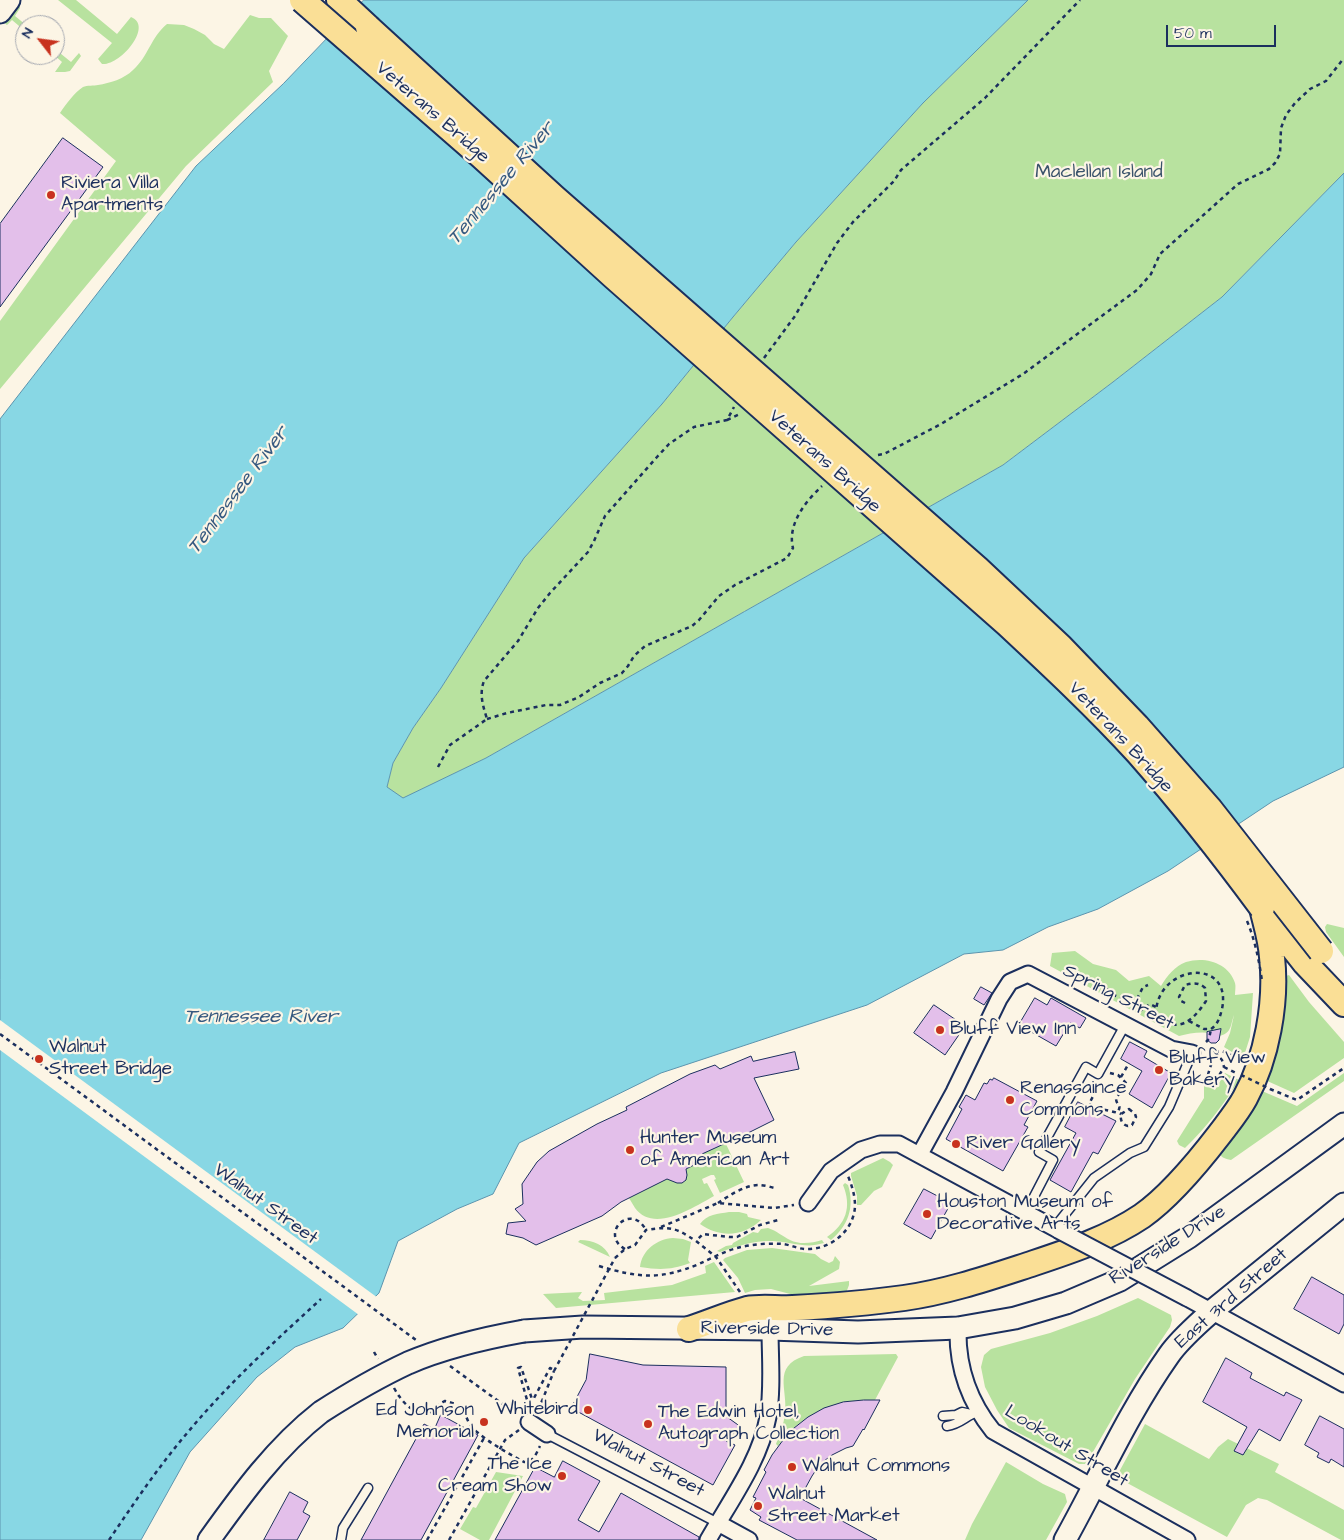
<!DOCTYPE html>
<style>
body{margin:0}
#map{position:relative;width:1344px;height:1540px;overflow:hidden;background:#fcf5e5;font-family:"Architects Daughter",sans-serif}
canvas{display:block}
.north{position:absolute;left:15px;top:15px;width:50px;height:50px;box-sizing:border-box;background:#fcf5e5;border:1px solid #a2a6af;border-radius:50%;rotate:300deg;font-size:14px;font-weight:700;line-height:20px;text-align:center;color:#1b2f5e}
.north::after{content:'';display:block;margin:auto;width:18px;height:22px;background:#c8321e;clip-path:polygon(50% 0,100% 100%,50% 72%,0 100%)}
.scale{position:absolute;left:1166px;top:25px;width:110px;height:22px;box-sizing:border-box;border:2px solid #1b2f5e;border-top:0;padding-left:6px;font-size:15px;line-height:18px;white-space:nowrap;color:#1b2f5e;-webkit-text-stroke:4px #fcf5e5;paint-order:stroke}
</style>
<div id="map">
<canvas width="1344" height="1540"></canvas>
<div class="north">N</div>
<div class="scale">50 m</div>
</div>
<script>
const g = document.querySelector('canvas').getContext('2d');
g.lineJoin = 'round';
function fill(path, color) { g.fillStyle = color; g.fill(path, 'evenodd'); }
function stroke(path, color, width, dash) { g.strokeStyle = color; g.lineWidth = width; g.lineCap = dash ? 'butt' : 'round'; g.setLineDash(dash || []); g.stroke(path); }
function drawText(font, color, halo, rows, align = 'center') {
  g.font = font + ' "Architects Daughter",sans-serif'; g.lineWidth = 4.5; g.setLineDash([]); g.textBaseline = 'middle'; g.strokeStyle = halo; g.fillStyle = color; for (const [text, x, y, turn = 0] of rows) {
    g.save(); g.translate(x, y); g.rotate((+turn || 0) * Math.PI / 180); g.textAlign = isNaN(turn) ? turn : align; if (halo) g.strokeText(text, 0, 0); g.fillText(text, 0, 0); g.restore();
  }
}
const green = new Path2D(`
 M58,0H76L117,34L131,17C154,26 120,66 102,64L98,59L112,43Z
 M1028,0H1344V173L1222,297L1113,382L1003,465L486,758L402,799L387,787L393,763L413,728L441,688L524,558L662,404L733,317L796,242L923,103Z
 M16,4L20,5V8L15,16L26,25L25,31L12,20L7,25L3,22Z
 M250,15L259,18H271L288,36L269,71L273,82L186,166L0,389V321L116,161L60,113C66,104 74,93 83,87C87,85 94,86 98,85C110,83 124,79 133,70C148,57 151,37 167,24L184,25L194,29L205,35L214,44L224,49Z
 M55,49L71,62L79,53L81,56L70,71L65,72H55L62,62L54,55H55Z
 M1327,924L1344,928V957L1326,932L1325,927Z
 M1075,951L1093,964L1116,970L1129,981L1149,976L1161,986C1167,976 1175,966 1186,962C1205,956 1229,963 1235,983C1236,986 1235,991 1235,995L1253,993L1250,1037L1243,1059L1224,1047L1230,1033L1234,1015C1230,1026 1232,1033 1219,1036C1207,1030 1191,1033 1179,1036L1050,966L1052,953Z
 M1289,975L1309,1002L1344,1042V1058L1294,1093L1265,1080L1282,996L1285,995L1286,976Z
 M1225,1073L1239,1080C1224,1104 1206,1128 1185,1148L1179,1145L1177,1141L1204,1098V1085L1215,1090Z
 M1344,1073V1081L1231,1160C1225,1159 1220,1157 1218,1151L1239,1129L1262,1091L1297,1106Z
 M718,1115L726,1144L744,1182L720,1193L714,1180L716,1179L714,1175H711L702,1179L704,1184L707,1183L714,1196C694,1207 654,1234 635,1208C633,1205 631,1201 629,1198L669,1177L677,1183C686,1182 688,1177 686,1169L705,1160L702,1153Z
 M883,1158L890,1162L893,1165L882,1187L874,1191L861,1205H857V1196L851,1176V1173Z
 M845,1183L848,1185C855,1207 848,1226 831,1240L827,1237C846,1224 852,1207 843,1185Z
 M729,1212H739L747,1214L748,1217L761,1220C743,1237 720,1238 700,1224C707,1214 718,1214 729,1212Z
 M768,1228C777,1231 782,1236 790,1240C800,1245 812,1243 822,1240L824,1243C805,1249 793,1242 773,1241C754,1240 738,1246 720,1252L717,1251L726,1246L732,1245L733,1243L753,1232L758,1233L761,1229Z
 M673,1238L683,1239L691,1242L688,1260L690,1263C671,1270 660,1270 640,1267C642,1250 657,1239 673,1238Z
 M580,1240C593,1240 605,1245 610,1257L578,1242Z
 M772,1248L815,1254L821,1259L829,1263L833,1261L835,1256L840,1262L839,1269L809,1286L849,1281V1285L846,1293L805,1301L794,1295L771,1289L755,1290L745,1293L738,1278L723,1260L725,1258L747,1250Z
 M714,1262L735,1292L556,1308L543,1294L582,1292L578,1298L583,1301L605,1300L604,1293L672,1285L706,1273L705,1266Z
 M1138,1298L1171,1315L1172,1320L1170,1327L1135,1379L1086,1464H1079L1009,1428L997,1410L985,1387L981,1367L984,1355L991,1349L1050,1333L1097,1316Z
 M896,1354L898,1357L875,1400C835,1399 801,1414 778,1446L776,1444C780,1434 784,1424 785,1413C788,1389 772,1367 804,1356Z
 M1145,1424L1209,1459L1218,1447L1228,1439L1279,1464L1275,1472L1344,1510V1540H1341L1267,1500L1258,1498L1246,1505L1227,1537L1129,1484L1118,1476L1119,1472Z
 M1006,1462L1043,1484L1065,1494L1067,1502L1046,1540H965L972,1524Z
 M496,1472L523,1476L489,1540H480L460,1529L473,1507L476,1508Z`);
const water = new Path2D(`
 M364,0H1028L923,103L796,242L733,317L662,404L524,558L441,688L413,728L393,763L387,787L403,798L486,758L1003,465L1113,382L1222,297L1344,173V767L1273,801L1168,871L1098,909L1048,927L1003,950L964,954L867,1005L661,1073L519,1143L493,1194L457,1209L398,1241L379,1293L343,1328L295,1347L257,1377L190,1452L141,1540H0V419L196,166L283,84Z`);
const pier = new Path2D(`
 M0,1020L378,1298L359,1315L0,1050Z`);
const building = new Path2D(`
 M63,138L103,167L0,307V224Z
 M981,987L992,993L984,1005L974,999Z
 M1035,998L1047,1005L1051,998L1086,1018L1080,1028L1070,1023L1056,1046L1019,1025Z
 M934,1005L965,1026L945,1055L914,1033Z
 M1221,1029L1219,1040L1216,1043H1211L1207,1040V1032Z
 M1130,1042L1147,1051L1144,1057L1171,1073L1152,1108L1129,1094L1142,1071L1121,1059Z
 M795,1052L799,1069L754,1078L774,1120L726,1144V1143L702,1154L706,1159L686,1169L687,1175L686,1180L682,1183H677L667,1179L621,1202L602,1216L536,1245L523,1238L506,1234L508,1223L526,1221L515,1209L523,1204L522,1184L537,1162L549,1151L597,1124L627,1110L626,1107L690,1074L715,1065L720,1069L751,1056L753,1061Z
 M994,1078L1037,1101L1024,1125L1028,1127L1003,1171L946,1139L962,1109L959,1107L966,1095L975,1100L984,1083L987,1084L990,1079L992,1080Z
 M1078,1102L1116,1121L1098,1154L1093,1152L1071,1192L1050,1180L1076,1133L1065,1127Z
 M924,1189L951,1203L931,1239L904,1224Z
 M1312,1277L1344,1295V1324L1339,1334L1294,1309Z
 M590,1354L643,1365L726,1367V1410L727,1417L741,1427L726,1441L735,1445L713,1485L571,1408L586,1380Z
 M1226,1358L1252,1373L1250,1378L1284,1396L1286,1392L1302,1400L1280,1441L1259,1429L1243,1455L1234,1451L1247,1427L1203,1402Z
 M864,1400H880L864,1430L863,1429L853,1446L846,1448L832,1455L820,1464L812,1476L800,1498L877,1540H797L759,1520L761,1517L750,1510L756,1498L753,1497L766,1472L764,1470L772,1455L789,1432L808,1417L824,1408L843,1402Z
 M441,1415L478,1435L421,1540H361L424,1424L434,1429Z
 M1320,1416L1344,1429V1467L1331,1459L1329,1463L1317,1457L1319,1453L1305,1445Z
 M563,1461L600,1481L578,1520L599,1532L621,1493L699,1537V1540H495L535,1467L554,1477Z
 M290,1492L308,1502L303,1512L310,1516L297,1540H264Z`);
const path = new Path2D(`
 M764,358L795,316L837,243L853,222L894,181L901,170L985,98L1080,0
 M727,420L740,414
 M878,455L884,454L941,424L1023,374L1137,290L1151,274L1160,254L1238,184L1269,169L1275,163L1280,154L1281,128L1286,115L1295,103L1310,89L1326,81L1344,58
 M487,719L507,713L546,705H560L579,697L600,683L622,673L628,666L634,656L645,646L692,626L699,620L719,596L735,585L787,558L793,548C787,524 806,501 822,486
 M438,767L450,745L487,719C483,706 479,694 484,681L518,641L538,608L550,593L588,552L594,541L605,516L657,457L669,444L694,427L727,420L734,407
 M1094,979L1116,996L1126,999H1137L1134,1006L1135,1009L1140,1011L1150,1004L1156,1007
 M1137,999L1143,987L1148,985
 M1185,1003L1181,1001L1179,997L1185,985C1193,983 1199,982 1205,988L1206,1001C1192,1022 1178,1034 1156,1016C1154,965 1233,955 1222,1009C1220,1017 1218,1024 1211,1029H1204L1189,1021
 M1206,1042L1209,1039L1211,1029
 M1214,1048L1215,1052L1206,1081L1213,1086L1224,1067
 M1207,1052L1222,1051L1242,1060
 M1215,1052L1222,1060L1224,1067
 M1224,1067L1236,1073
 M1110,1073L1118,1075L1127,1084L1116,1098C1116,1106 1123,1104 1117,1113
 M1121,1077L1129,1063
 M1100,1083L1089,1104C1099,1110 1110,1110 1121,1114
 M1270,1089L1297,1100L1344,1068
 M1129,1109L1135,1114L1136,1117L1132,1125L1128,1126C1122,1125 1120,1120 1121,1114Z
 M718,1203C730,1195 745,1185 759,1185C764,1185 770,1187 775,1188
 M661,1227L718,1203L774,1208L794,1205
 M625,1249C599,1235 630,1201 646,1230
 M615,1258L625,1249L635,1245L646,1230C671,1226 676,1228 696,1241
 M599,1266C639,1278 660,1280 699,1264C712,1258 727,1250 741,1247C755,1244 770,1243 783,1244C791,1245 798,1249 806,1249C830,1250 854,1231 855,1206C855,1195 852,1186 848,1176
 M740,1292L716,1257L696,1241L703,1234L729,1237H737L760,1225L778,1220
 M374,1352L378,1359
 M394,1388C402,1402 410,1411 427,1415C433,1411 438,1404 445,1401C473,1407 460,1419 477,1432C491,1444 508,1453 524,1462C533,1463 536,1454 540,1446
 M529,1407L518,1368L521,1367L532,1399L534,1398L550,1368L555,1370
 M537,1409L542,1401L554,1371
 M109,1540C134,1503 159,1466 188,1432C228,1384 275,1341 321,1299
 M427,1540L484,1438
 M449,1540L505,1440L519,1430`);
const lane = new Path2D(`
 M1026,1212L1053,1160L1039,1152L1086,1067L1098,1074L1125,1025
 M1054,1228L1094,1178L1130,1153L1144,1147L1169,1107L1192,1053
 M943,1416L956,1415L962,1412L971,1414
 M947,1426C961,1424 966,1415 978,1412
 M547,1434L718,1523
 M341,1540L343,1528L368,1488`);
const street = new Path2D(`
 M920,1154L954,1092L999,999L1010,982L1028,974L1171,1049L1192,1053
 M808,1203L831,1171L861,1150L880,1144H899L1058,1230
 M1187,1298L1344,1384
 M958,1328C957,1367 968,1400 993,1431L1187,1540
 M529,1422L547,1434
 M718,1523L749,1540
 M708,1540C730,1501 760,1461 768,1417C773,1390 770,1356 770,1329`);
const secondary = new Path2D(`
 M0,12L9,0
 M524,1331L583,1327L770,1329L858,1332L958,1328L1015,1318L1066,1303L1120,1280L1189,1237L1344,1124
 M209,1540C242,1494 276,1447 321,1412
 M1065,1540C1099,1479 1128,1413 1169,1355C1180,1339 1197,1325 1212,1311L1344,1204`);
const primary = new Path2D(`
 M339,0L368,27
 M1268,916L1305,963L1344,1004
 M689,1329C708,1323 728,1314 747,1309C762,1306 778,1309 793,1308C830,1306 868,1303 904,1298C947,1292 988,1278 1028,1265C1067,1252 1108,1239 1142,1216C1169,1197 1199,1161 1219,1135C1228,1123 1238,1111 1245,1098C1267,1058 1277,1002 1272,957C1271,940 1266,925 1262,908`);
const pathBridge = new Path2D(`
 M1247,921C1255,940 1259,960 1262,981
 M0,1034L416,1340
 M1241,1075L1270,1089
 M450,1366L508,1408
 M554,1371L615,1258`);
const streetBridge = new Path2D(`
 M1058,1230L1187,1298`);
const secondaryBridge = new Path2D(`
 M321,1412C349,1394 378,1377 408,1363C445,1347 485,1338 524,1331`);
const primaryBridge = new Path2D(`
 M302,0L481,156L614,277L1007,624C1052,666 1097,708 1138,753C1182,803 1223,855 1262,908
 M368,27L554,197L977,568L1061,647L1137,726L1210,809L1321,951`);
const markers = [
 [51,195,5,"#c8321e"],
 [940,1030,5,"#c8321e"],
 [39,1059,5,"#c8321e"],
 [1159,1070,5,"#c8321e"],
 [1010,1100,5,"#c8321e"],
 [956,1144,5,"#c8321e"],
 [630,1150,5,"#c8321e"],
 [927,1214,5,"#c8321e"],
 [588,1410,5,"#c8321e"],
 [484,1422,5,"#c8321e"],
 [648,1424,5,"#c8321e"],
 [792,1467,5,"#c8321e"],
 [562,1476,5,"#c8321e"],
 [758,1506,5,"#c8321e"]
];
const streetNames = [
 ["Veterans Bridge",432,113,41],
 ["Veterans Bridge",824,462,42],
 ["Veterans Bridge",1120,738,47],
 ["Spring Street",1118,998,27],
 ["Walnut Street",265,1205,36],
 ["Riverside Drive",1168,1246,-32],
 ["East 3rd Street",1232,1299,-41],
 ["Riverside Drive",767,1330,1],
 ["Lookout Street",1066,1447,31],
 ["Walnut Street",648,1464,28]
];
const parkNames = [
 ["Maclellan Island",1099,173]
];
const poiNames = [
 ["Riviera Villa",61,184],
 ["Apartments",61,206],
 ["Bluff View Inn",950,1030],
 ["Walnut",49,1048],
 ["Street Bridge",49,1070],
 ["Bluff View",1169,1059],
 ["Bakery",1169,1081],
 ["Renassaince",1020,1089],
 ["Commons",1020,1111],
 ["Hunter Museum",640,1139],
 ["of American Art",640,1161],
 ["River Gallery",966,1144],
 ["Houston Museum of",937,1203],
 ["Decorative Arts",937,1225],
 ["Whitebird",578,1410,"right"],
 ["Ed Johnson",474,1411,"right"],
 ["Memorial",474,1433,"right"],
 ["The Edwin Hotel,",658,1413],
 ["Autograph Collection",658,1435],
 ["The Ice",552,1465,"right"],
 ["Cream Show",552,1487,"right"],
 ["Walnut Commons",802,1467],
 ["Walnut",768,1495],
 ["Street Market",768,1517]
];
const waterNames = [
 ["Tennessee River",502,184,-50],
 ["Tennessee River",239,491,-53],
 ["Tennessee River",261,1018]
];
fill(green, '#b8e29f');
fill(water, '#88d7e4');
stroke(water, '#5c94ae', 1);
fill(pier, '#fcf5e5');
fill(building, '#e3bfea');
stroke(building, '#1b2f5e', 1);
stroke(lane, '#1b2f5e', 11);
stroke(street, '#1b2f5e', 19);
stroke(secondary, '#1b2f5e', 25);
stroke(primary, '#1b2f5e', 28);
stroke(path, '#1b2f5e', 2.5, [4, 4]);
stroke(lane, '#fcf5e5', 8);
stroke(street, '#fcf5e5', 15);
stroke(secondary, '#fcf5e5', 21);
stroke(primary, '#fadf96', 24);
stroke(streetBridge, '#1b2f5e', 19, []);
stroke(secondaryBridge, '#1b2f5e', 25, []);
stroke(primaryBridge, '#1b2f5e', 28, []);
stroke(pathBridge, '#1b2f5e', 2.5, [4, 4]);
stroke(streetBridge, '#fcf5e5', 15);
stroke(secondaryBridge, '#fcf5e5', 21);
stroke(primaryBridge, '#fadf96', 24);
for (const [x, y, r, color] of markers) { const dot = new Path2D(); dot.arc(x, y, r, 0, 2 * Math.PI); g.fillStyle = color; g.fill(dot); stroke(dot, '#fcf5e5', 2); }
drawText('19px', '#1b2f5e', '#fcf5e5', streetNames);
drawText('19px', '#3a536b', '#fcf5e5', parkNames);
drawText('19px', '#1b2f5e', '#fcf5e5', poiNames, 'left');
drawText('italic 20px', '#365980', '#fcf5e5', waterNames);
</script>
